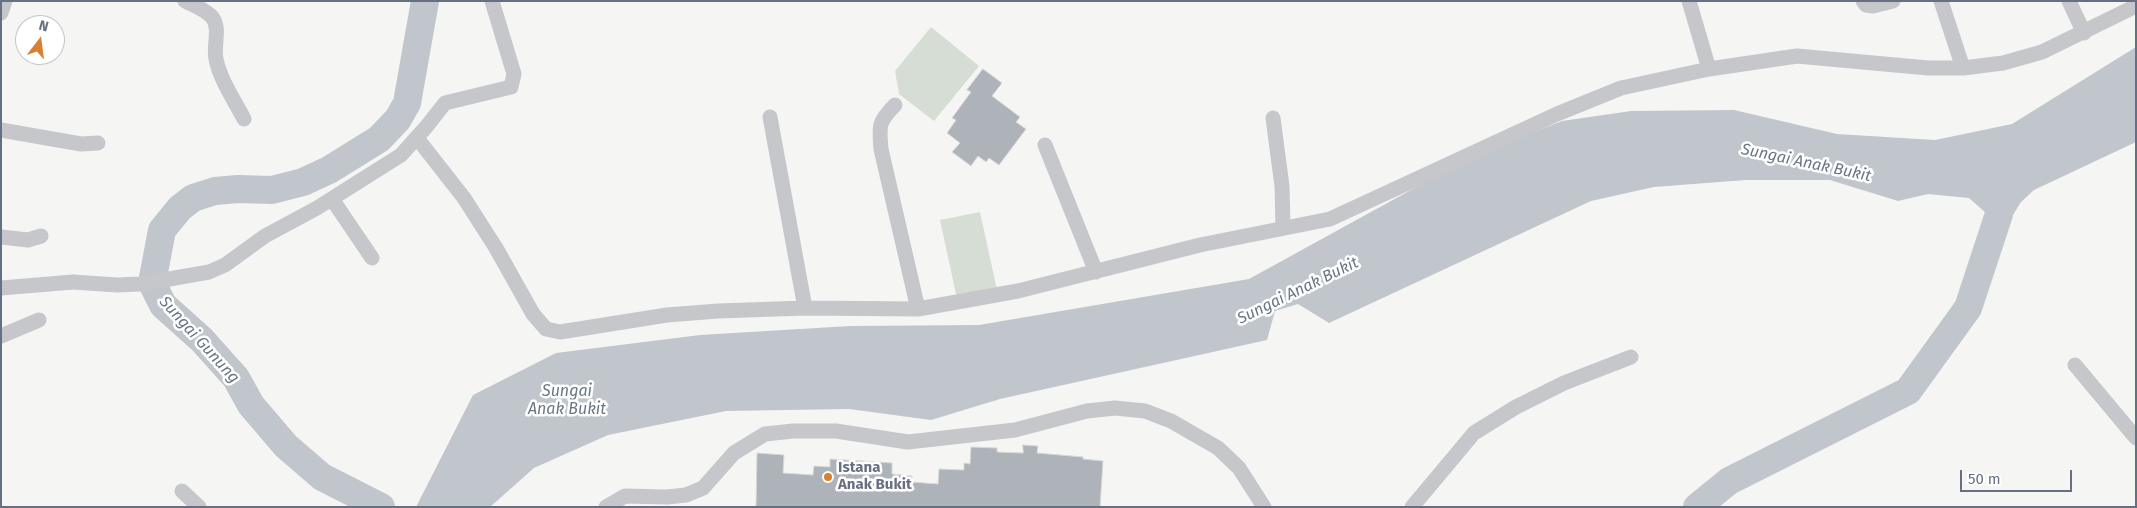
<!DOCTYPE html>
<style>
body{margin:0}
#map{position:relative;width:2137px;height:508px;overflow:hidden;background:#f5f6f3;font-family:"Fira Sans",sans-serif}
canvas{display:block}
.frame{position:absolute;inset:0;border:2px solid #677082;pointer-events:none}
.north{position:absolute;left:15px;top:15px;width:50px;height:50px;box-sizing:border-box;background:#fff;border:1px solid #c2c6cd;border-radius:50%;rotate:15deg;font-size:14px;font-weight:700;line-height:20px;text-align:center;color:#677082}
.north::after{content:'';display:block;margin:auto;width:18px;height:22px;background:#d78032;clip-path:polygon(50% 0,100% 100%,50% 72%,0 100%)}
.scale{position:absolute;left:1960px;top:470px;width:112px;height:22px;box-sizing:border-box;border:2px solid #677082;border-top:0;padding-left:6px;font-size:15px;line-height:18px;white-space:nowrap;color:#677082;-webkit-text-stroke:4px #fff;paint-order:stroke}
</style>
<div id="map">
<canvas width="2137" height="508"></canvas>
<div class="frame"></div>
<div class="north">N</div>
<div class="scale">50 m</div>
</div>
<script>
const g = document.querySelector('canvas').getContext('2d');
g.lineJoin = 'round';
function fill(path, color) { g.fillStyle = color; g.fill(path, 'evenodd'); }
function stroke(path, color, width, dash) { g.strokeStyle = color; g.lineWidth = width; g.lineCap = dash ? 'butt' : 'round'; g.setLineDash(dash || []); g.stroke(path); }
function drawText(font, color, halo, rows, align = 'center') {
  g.font = font + ' "Fira Sans",sans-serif'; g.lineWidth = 5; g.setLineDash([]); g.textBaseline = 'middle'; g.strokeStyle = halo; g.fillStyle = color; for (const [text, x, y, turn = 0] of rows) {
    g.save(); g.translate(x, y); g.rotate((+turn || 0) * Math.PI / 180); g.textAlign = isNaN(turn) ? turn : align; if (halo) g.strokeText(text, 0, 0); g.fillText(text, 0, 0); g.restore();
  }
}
const green = new Path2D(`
 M931,27L979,66L934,121L899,94L895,71Z
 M980,212L999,299L959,308L940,220Z`);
const water = new Path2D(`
 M2136,47V142L2034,190L2021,202L2013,215L1986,213L1969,198L1928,194L1898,201L1830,180H1746L1654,187L1591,201L1329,323L1298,304L1275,311L1267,340L1000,399L931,420L849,409L726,411L608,435L534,468L490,507H416L473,395L556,353L700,335L850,326L979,325L1249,279L1471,157L1562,121L1631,111L1734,110L1837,134L1935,140L2012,124Z`);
const river = new Path2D(`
 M381,507L322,477L286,446L251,405L236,378L202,340L163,305L152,283L162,230L180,208L193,198L215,191L238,189L272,190L303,182L329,170L379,139L398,119L407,103L425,1
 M1697,507L1729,481L1908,391L1968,308L1999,214L2001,179`);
const building = new Path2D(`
 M983,69L1002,83L992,96L1020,117L1016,122L1026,129L999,165L989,158L986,162L978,156L971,166L952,152L960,143L947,133L956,120L952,118L971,92L967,90Z
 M1023,445L1038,446L1037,453L1083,457V459L1103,461L1100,507H756L757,453L784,455L783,473L813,475L814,466L830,467V459L892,463V474L912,476V482L938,484L939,469L964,470V463L970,464L971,447L997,448V452L1023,453Z`);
const minor = new Path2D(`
 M185,1C194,5 206,10 212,17C221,28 213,46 216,59C220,80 235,101 244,119
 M1689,1L1709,69
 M1863,1L1866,5L1873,6L1893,1
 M1941,1L1963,68
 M2069,1L2084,33
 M1,13L5,1
 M895,105C878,122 879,126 881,149L918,309
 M770,117L805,308
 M1273,118L1282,186L1283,228
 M1,130L81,144L98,143
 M417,138L464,198L496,248L533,314L546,329L560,332L667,315L718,311L805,308L918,309L1018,291L1200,245L1330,219L1557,114L1621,88L1709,69L1797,56L1928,68H1963L2003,63L2042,52L2136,6
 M1045,145L1096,272
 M332,199L372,258
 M1,237L28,240L41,236
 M1,288L73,282L117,285L141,284L209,272L225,265L265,236L317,208L401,155L427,126L445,103L511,87L514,74L492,1
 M1,336L39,320
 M2075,365L2136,438
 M182,491L199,507
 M606,507L625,496L667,497L686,495L703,488L734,453L765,434L793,431H836L908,442L1015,430L1087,411L1115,408L1145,411L1171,421L1218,448L1239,468L1264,507
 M1412,507L1474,433L1516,407L1564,383L1631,357`);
const markers = [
 [828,477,5,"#d78032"]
];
const poiNames = [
 ["Istana",838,468],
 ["Anak Bukit",838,485]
];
const waterNames = [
 ["Sungai Anak Bukit",1806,163,12],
 ["Sungai Anak Bukit",1298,291,-26],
 ["Sungai Gunung",199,340,48],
 ["Sungai",567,392],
 ["Anak Bukit",567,410]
];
fill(green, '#d6ddd4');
fill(water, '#c1c6cc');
stroke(river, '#c1c6cc', 28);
fill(building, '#aeb2b9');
stroke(building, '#d7d8d6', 1);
stroke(minor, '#c5c7cb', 15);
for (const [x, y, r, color] of markers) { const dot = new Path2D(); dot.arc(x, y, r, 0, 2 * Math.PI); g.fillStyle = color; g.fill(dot); stroke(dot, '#fff', 2); }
drawText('bold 15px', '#677082', '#fff', poiNames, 'left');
drawText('italic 16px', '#687685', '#fff', waterNames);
</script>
